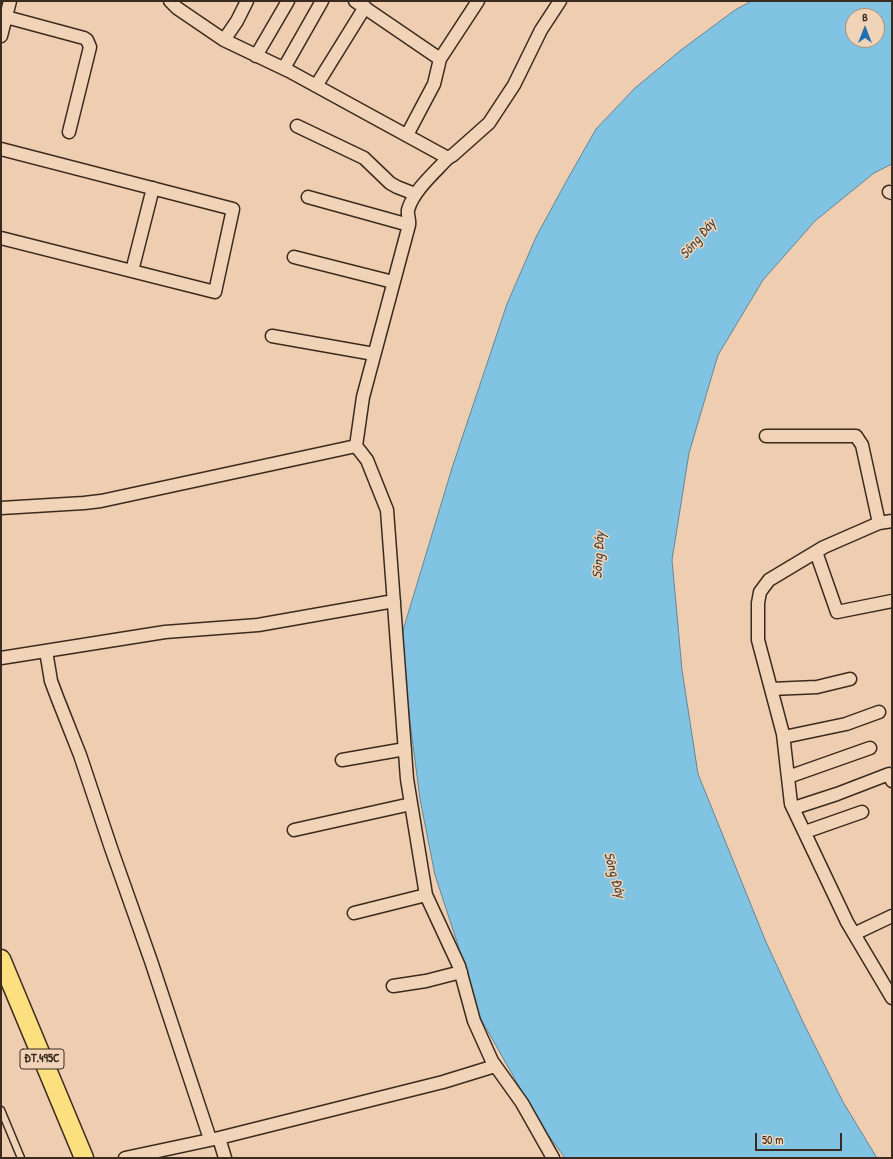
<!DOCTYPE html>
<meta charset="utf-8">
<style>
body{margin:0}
#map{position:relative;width:893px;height:1159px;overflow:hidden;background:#eecdb0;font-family:"Patrick Hand",sans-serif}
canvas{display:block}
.frame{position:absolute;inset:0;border:2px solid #3b2a1e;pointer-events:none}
.north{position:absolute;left:845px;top:8px;width:40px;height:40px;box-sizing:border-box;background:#f1d4b7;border:1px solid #a8907a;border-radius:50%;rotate:0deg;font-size:11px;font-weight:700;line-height:16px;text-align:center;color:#3b2a1e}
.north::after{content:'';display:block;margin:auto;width:14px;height:18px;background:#1f6fb2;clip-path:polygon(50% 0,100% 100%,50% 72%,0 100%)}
.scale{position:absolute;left:755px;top:1133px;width:87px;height:18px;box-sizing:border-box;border:2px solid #3b2a1e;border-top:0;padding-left:5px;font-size:12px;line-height:14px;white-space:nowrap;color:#3b2a1e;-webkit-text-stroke:3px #f1d4b7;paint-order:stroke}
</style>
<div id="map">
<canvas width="893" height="1159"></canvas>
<div class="frame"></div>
<div class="north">B</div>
<div class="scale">50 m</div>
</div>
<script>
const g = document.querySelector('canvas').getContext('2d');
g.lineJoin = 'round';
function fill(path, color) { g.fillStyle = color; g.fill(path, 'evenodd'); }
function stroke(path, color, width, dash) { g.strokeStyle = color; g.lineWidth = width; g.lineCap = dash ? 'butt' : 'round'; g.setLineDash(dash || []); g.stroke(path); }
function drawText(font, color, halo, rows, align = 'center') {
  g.font = font + ' "Patrick Hand",sans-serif'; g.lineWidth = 3; g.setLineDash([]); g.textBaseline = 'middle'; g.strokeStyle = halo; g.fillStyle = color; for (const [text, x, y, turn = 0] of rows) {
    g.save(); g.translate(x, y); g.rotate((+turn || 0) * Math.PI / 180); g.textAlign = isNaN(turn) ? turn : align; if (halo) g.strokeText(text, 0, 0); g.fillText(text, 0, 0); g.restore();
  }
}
const water = new Path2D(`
 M752,1H892V164L874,173L815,221L763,280L718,355L689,453L672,560L682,670L698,774L766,942L803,1022L843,1102L877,1158H565L541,1125L477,1012L458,945L435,875L420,799L410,722L401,637L452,468L507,304L536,237L567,180L596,129L635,88L681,50L735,10ZM853,16H877V40H853Z`);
const lane = new Path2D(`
 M1,1110L21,1158`);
const street = new Path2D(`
 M170,1L177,8L224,40L289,71L448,158
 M355,1L440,59
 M6,17L84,38L87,40L90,47L69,132
 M1,36L10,1
 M224,40L237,21L247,1
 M256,56L288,1
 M284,68L322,1
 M316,86L365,7
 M297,126L364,158L390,183L397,187L415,194
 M407,135L434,84L440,59L478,1
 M1,149L233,209L215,292L1,238
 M889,192L892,193
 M308,197L409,225
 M294,257L393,282
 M132,271L153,188
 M272,336L374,354
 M766,436H856L862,445L879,523
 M1,508L84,503L101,501L356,446
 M892,521L879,523L824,547L769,580L760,592L758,603V640L783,734L791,804L847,922L892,998
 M816,552L837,612L892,601
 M46,651L51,681L57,697L80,755L111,848L151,961L210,1139
 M1,658L165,632L258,625L394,601
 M771,689L817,687L850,679
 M784,737L846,724L879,712
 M342,760L405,749
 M788,777L870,748
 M794,808L837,794L889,774L892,781
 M294,830L411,804
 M805,832L862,812
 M354,913L426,895
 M854,934L892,916
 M393,986L426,981L461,972
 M219,1138L225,1158
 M125,1158L219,1138L443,1082L495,1066
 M553,1158L522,1103L492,1061L474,1021L459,966L426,895L407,779L387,510L367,460L356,446L363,397L409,225C410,220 407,215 408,210C413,191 435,172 448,158L453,155L489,123L514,85L541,30L560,1`);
const primary = new Path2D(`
 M1,959L84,1158`);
const shields = [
 [42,1059,44]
];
const shieldNames = [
 ["ĐT.495C",42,1059]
];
const waterNames = [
 ["Sông Đáy",698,239,-50],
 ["Sông Đáy",599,555,-87],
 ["Sông Đáy",614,875,74]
];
fill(water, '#81c3e2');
stroke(water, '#658694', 1);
stroke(lane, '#3b2a1e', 9);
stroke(street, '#3b2a1e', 15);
stroke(primary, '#3b2a1e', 21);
stroke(lane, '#f1d4b7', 6);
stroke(street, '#f1d4b7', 12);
stroke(primary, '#fce080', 18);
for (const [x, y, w] of shields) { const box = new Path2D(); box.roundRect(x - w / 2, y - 10, w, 20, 3); g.fillStyle = '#f1d4b7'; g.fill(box); stroke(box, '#3b2a1e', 1); }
drawText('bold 12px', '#3b2a1e', null, shieldNames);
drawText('italic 14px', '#46413b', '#f1d4b7', waterNames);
</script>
